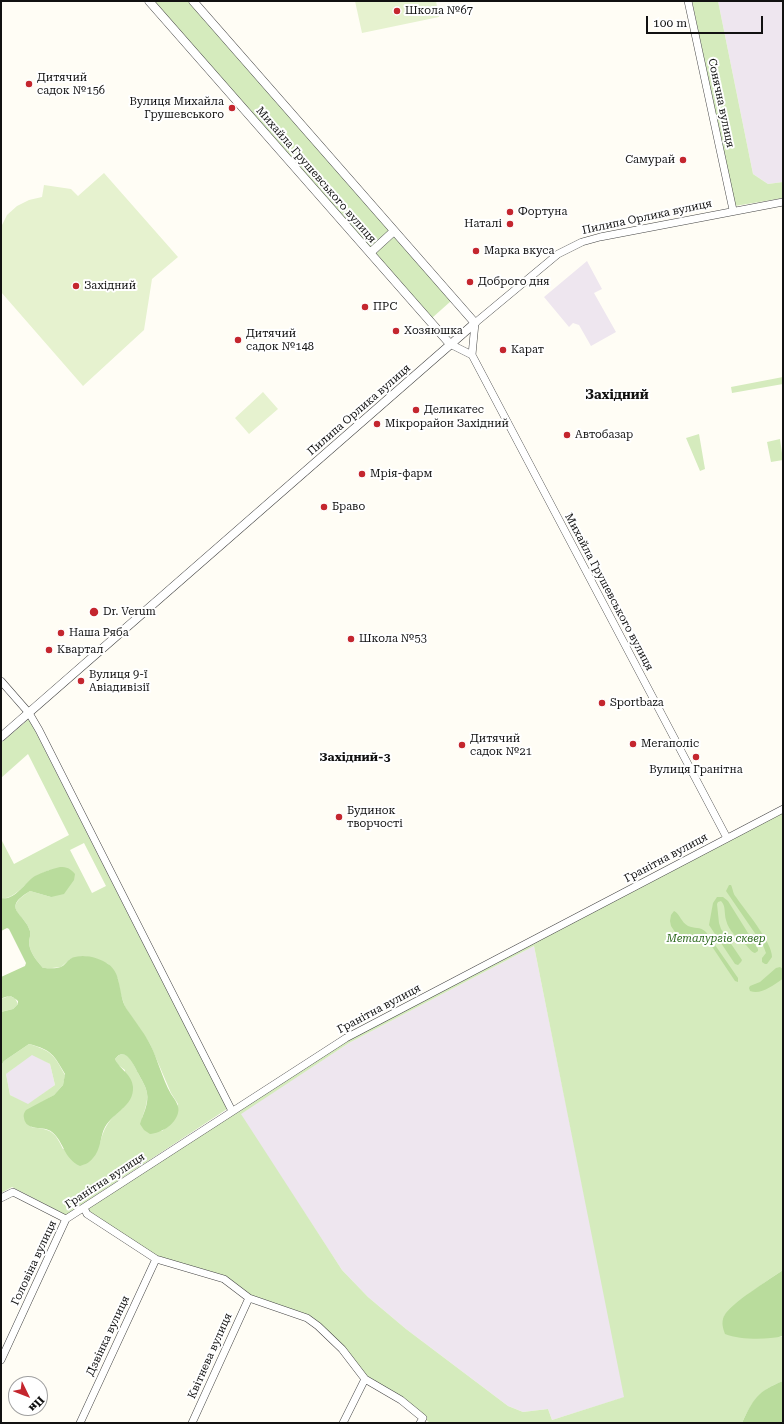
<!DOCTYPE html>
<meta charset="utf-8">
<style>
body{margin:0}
#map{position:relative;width:784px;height:1424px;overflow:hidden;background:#fffdf5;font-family:"Roboto Serif",serif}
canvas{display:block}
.frame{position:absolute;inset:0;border:2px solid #111;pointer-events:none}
.north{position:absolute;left:8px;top:1376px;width:40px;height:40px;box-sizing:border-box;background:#fff;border:1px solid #a0a0a0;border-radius:50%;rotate:133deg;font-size:11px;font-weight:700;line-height:16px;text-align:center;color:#111}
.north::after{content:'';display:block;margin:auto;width:14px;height:18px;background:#c4262e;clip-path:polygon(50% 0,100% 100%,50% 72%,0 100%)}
.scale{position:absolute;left:646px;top:16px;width:117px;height:18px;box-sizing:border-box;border:2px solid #111;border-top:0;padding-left:5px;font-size:12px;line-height:14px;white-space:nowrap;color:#111;-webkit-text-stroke:3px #fff;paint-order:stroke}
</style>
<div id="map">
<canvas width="784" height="1424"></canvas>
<div class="frame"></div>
<div class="north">Пн</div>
<div class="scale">100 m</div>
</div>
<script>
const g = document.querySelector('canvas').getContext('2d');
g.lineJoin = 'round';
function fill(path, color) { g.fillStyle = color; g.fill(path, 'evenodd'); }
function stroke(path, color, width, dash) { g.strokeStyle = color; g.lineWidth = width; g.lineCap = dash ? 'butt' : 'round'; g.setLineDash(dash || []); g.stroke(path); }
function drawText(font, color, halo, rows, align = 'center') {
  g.font = font + ' "Roboto Serif",serif'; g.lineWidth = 4; g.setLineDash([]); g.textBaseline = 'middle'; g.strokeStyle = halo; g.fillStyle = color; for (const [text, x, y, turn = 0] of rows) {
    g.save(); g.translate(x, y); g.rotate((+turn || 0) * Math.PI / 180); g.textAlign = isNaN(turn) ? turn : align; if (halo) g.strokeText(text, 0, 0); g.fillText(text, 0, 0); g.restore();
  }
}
const industrial = new Path2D(`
 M718,1H783V182L768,184L753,174Z
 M587,261L602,289L594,293L616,332L591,346L579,325L573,323L569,327L544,297Z
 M534,946L625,1397L552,1420L548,1409L523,1412L508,1406L406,1329L368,1297L342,1270L240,1114L349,1043Z
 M32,1054L50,1064L55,1085L28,1105L10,1095L6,1074Z`);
const green = new Path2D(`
 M154,1H188L389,230L370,248Z
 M692,1H718L753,174L768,184L783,182V198L735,206Z
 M395,236L451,301L432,318L375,254Z
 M783,377V384L732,393L731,387Z
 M699,434L705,469L700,471L686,438Z
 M780,439L783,460L771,462L767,442Z
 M29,719L227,1109L66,1215L12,1187L1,1193V1066L4,1061L29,1044C52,1051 54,1055 65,1075L63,1085L54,1095L42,1102L31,1127C51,1130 54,1130 63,1149L100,1143C105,1125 109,1120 123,1108L125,1070L118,1065L115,1059C126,1045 134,1065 138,1073C141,1079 146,1086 147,1093C148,1101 145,1110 142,1118L162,1131L174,1120L178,1104L171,1093L150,1044L125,1007L120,992L118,979L108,964L97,959L83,956L70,959L61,967L52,968H43C37,961 30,953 29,943C29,939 31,935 30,931C25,913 0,910 30,891L51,897L49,870C43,873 35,876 30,881C21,887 13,900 1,898V839L14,864L69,835L28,754L1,778V743ZM84,843L106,886L92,893L70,850ZM32,1055L50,1064L55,1085L28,1104L10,1095L6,1074Z
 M783,809V1270C762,1284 742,1298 724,1316L781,1337L783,1336V1381C760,1390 752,1401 742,1423H430L401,1400L365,1379L318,1326L249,1298L224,1279L156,1259L84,1208L346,1038ZM534,946L624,1397L552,1420L548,1409L523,1412L508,1406L406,1329L368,1297L342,1270L241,1114L349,1043Z
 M9,996L15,998L18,1004L13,1009L1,1012V999Z`);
const forest = new Path2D(`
 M60,867C67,867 70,868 75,874L74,880L64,894L51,897L30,891C0,909 25,913 30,931C31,935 29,939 29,943C30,953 37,961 43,968C48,968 56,969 61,967C65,965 67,961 70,959C81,953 98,957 108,964C122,973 118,994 126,1008C134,1020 143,1031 150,1044C158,1060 162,1078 171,1094C175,1100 180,1106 178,1113C175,1125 161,1133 150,1134L144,1130L140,1124C143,1114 149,1104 147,1093C146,1086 141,1079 138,1073C134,1065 125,1045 115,1059C120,1070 132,1074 133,1087C134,1106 114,1112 105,1127C100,1136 101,1150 93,1158C89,1163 86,1164 80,1166C63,1158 65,1143 52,1132C44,1125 26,1132 24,1118C23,1115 24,1113 26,1110L54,1095L63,1085L65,1074C54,1055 52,1050 29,1044L4,1061L1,1066V1012L13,1009L18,1004V1001C12,995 8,995 1,999V977L25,966L26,963L9,929L7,928L1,931V898C15,901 24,883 35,876C43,872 51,869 60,867Z
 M729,885H731C733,889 733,894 736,897C744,909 773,943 772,957L767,964H765L762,962V958L766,953L763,945L726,891Z
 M717,897H723L728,901L758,949V951L755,953C751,952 749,948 746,945C737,937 729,932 726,920C724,913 726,906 721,901L718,902L717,904L719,923L721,929L742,960L741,962L738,965L735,964L709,925L713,903Z
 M674,911C680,914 681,922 688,926C694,929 700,926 706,932L738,978V982L735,981L711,945L693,942L675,932L671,926L670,921L671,915Z
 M780,967L783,969V979L781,980C772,986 761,995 750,991L749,988L750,986L760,982L776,968Z
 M783,1270V1336C767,1340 741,1340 725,1334C723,1328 721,1323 724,1316C731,1303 769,1280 783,1270Z
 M783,1381V1423H742C753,1399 758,1391 783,1381Z`);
const pitch = new Path2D(`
 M355,1H436L439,17L362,33Z
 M104,173L178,257L152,279L144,330L83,386L1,292V227L7,215L17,206L29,200L42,197L44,185L71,189L78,196Z
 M263,392L278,409L249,434L235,418Z`);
const minor = new Path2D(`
 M688,1L733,210
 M450,344L472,355
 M1,681L29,713L39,730L232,1111
 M727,838L472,355L475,323L558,254L582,242L600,237L783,202
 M1,1198L13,1192L66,1219
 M84,1208L87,1214L156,1259L224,1279L249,1298L307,1318L318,1326L342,1349L365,1379L401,1400L423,1418L420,1423
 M66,1219L346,1038L783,809
 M1,1360L66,1219
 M80,1423L156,1259
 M192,1423L249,1298
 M343,1423L365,1379`);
const tertiary = new Path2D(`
 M149,1L450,344
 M370,253L394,231
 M1,737L475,323L193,1`);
const markers = [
 [397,11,4,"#c4262e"],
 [29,84,4,"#c4262e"],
 [232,108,4,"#c4262e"],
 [683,160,4,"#c4262e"],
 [510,212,4,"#c4262e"],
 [510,224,4,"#c4262e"],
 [476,251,4,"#c4262e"],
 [470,282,4,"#c4262e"],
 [76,286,4,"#c4262e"],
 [365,307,4,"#c4262e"],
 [396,331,4,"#c4262e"],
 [238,340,4,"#c4262e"],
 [503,350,4,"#c4262e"],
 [416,410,4,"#c4262e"],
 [377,424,4,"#c4262e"],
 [567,435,4,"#c4262e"],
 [362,474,4,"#c4262e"],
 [324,507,4,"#c4262e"],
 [94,612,5,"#c4262e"],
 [61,633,4,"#c4262e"],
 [351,639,4,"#c4262e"],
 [49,650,4,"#c4262e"],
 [81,681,4,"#c4262e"],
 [602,703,4,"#c4262e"],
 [633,744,4,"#c4262e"],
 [462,745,4,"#c4262e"],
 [696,757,4,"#c4262e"],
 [339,817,4,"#c4262e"]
];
const poiNames = [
 ["Школа №67",405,11],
 ["Дитячий",37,78],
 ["садок №156",37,91],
 ["Вулиця Михайла",224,102,"right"],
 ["Грушевського",224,115,"right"],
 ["Самурай",675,160,"right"],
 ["Фортуна",518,212],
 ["Наталі",502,224,"right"],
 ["Марка вкуса",484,251],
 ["Доброго дня",478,282],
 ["Західний",84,286],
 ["ПРС",373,307],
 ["Хозяюшка",404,331],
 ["Дитячий",246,334],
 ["садок №148",246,347],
 ["Карат",511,350],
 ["Деликатес",424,410],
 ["Мікрорайон Західний",385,424],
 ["Автобазар",575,435],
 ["Мрія-фарм",370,474],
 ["Браво",332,507],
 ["Dr. Verum",103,612],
 ["Наша Ряба",69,633],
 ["Школа №53",359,639],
 ["Квартал",57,650],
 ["Вулиця 9-ї",89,675],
 ["Авіадивізії",89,688],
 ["Sportbaza",610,703],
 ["Дитячий",470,739],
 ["садок №21",470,752],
 ["Мегаполіс",641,744],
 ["Вулиця Гранітна",696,770,"center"],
 ["Будинок",347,811],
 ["творчості",347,824]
];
const streetNames = [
 ["Сонячна вулиця",721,103,78],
 ["Михайла Грушевського вулиця",316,175,49],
 ["Пилипа Орлика вулиця",647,217,-12],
 ["Пилипа Орлика вулиця",359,410,-41],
 ["Михайла Грушевського вулиця",609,592,62],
 ["Гранітна вулиця",666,858,-28],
 ["Гранітна вулиця",379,1009,-28],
 ["Гранітна вулиця",105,1181,-33],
 ["Головіна вулиця",34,1263,-65],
 ["Дзвінка вулиця",108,1336,-65],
 ["Квітнева вулиця",210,1356,-66]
];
const parkNames = [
 ["Металургів сквер",716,939]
];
const neighbourhoodNames = [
 ["Західний-3",355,757]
];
const quarterNames = [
 ["Західний",617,395]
];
fill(industrial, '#eee6ef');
fill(green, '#d5ebbd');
fill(forest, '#b9dc9c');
fill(pitch, '#e6f2cf');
stroke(minor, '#444', 8);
stroke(tertiary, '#444', 9);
stroke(minor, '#fff', 7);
stroke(tertiary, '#fff', 8);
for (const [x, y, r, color] of markers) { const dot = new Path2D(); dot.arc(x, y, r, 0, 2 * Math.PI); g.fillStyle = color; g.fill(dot); stroke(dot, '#fff', 1.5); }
drawText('11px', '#111', '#fff', poiNames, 'left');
drawText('11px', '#111', '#fff', streetNames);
drawText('italic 11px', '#2f6b1f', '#fff', parkNames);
drawText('bold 12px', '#111', '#fff', neighbourhoodNames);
drawText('bold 13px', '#111', '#fff', quarterNames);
</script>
